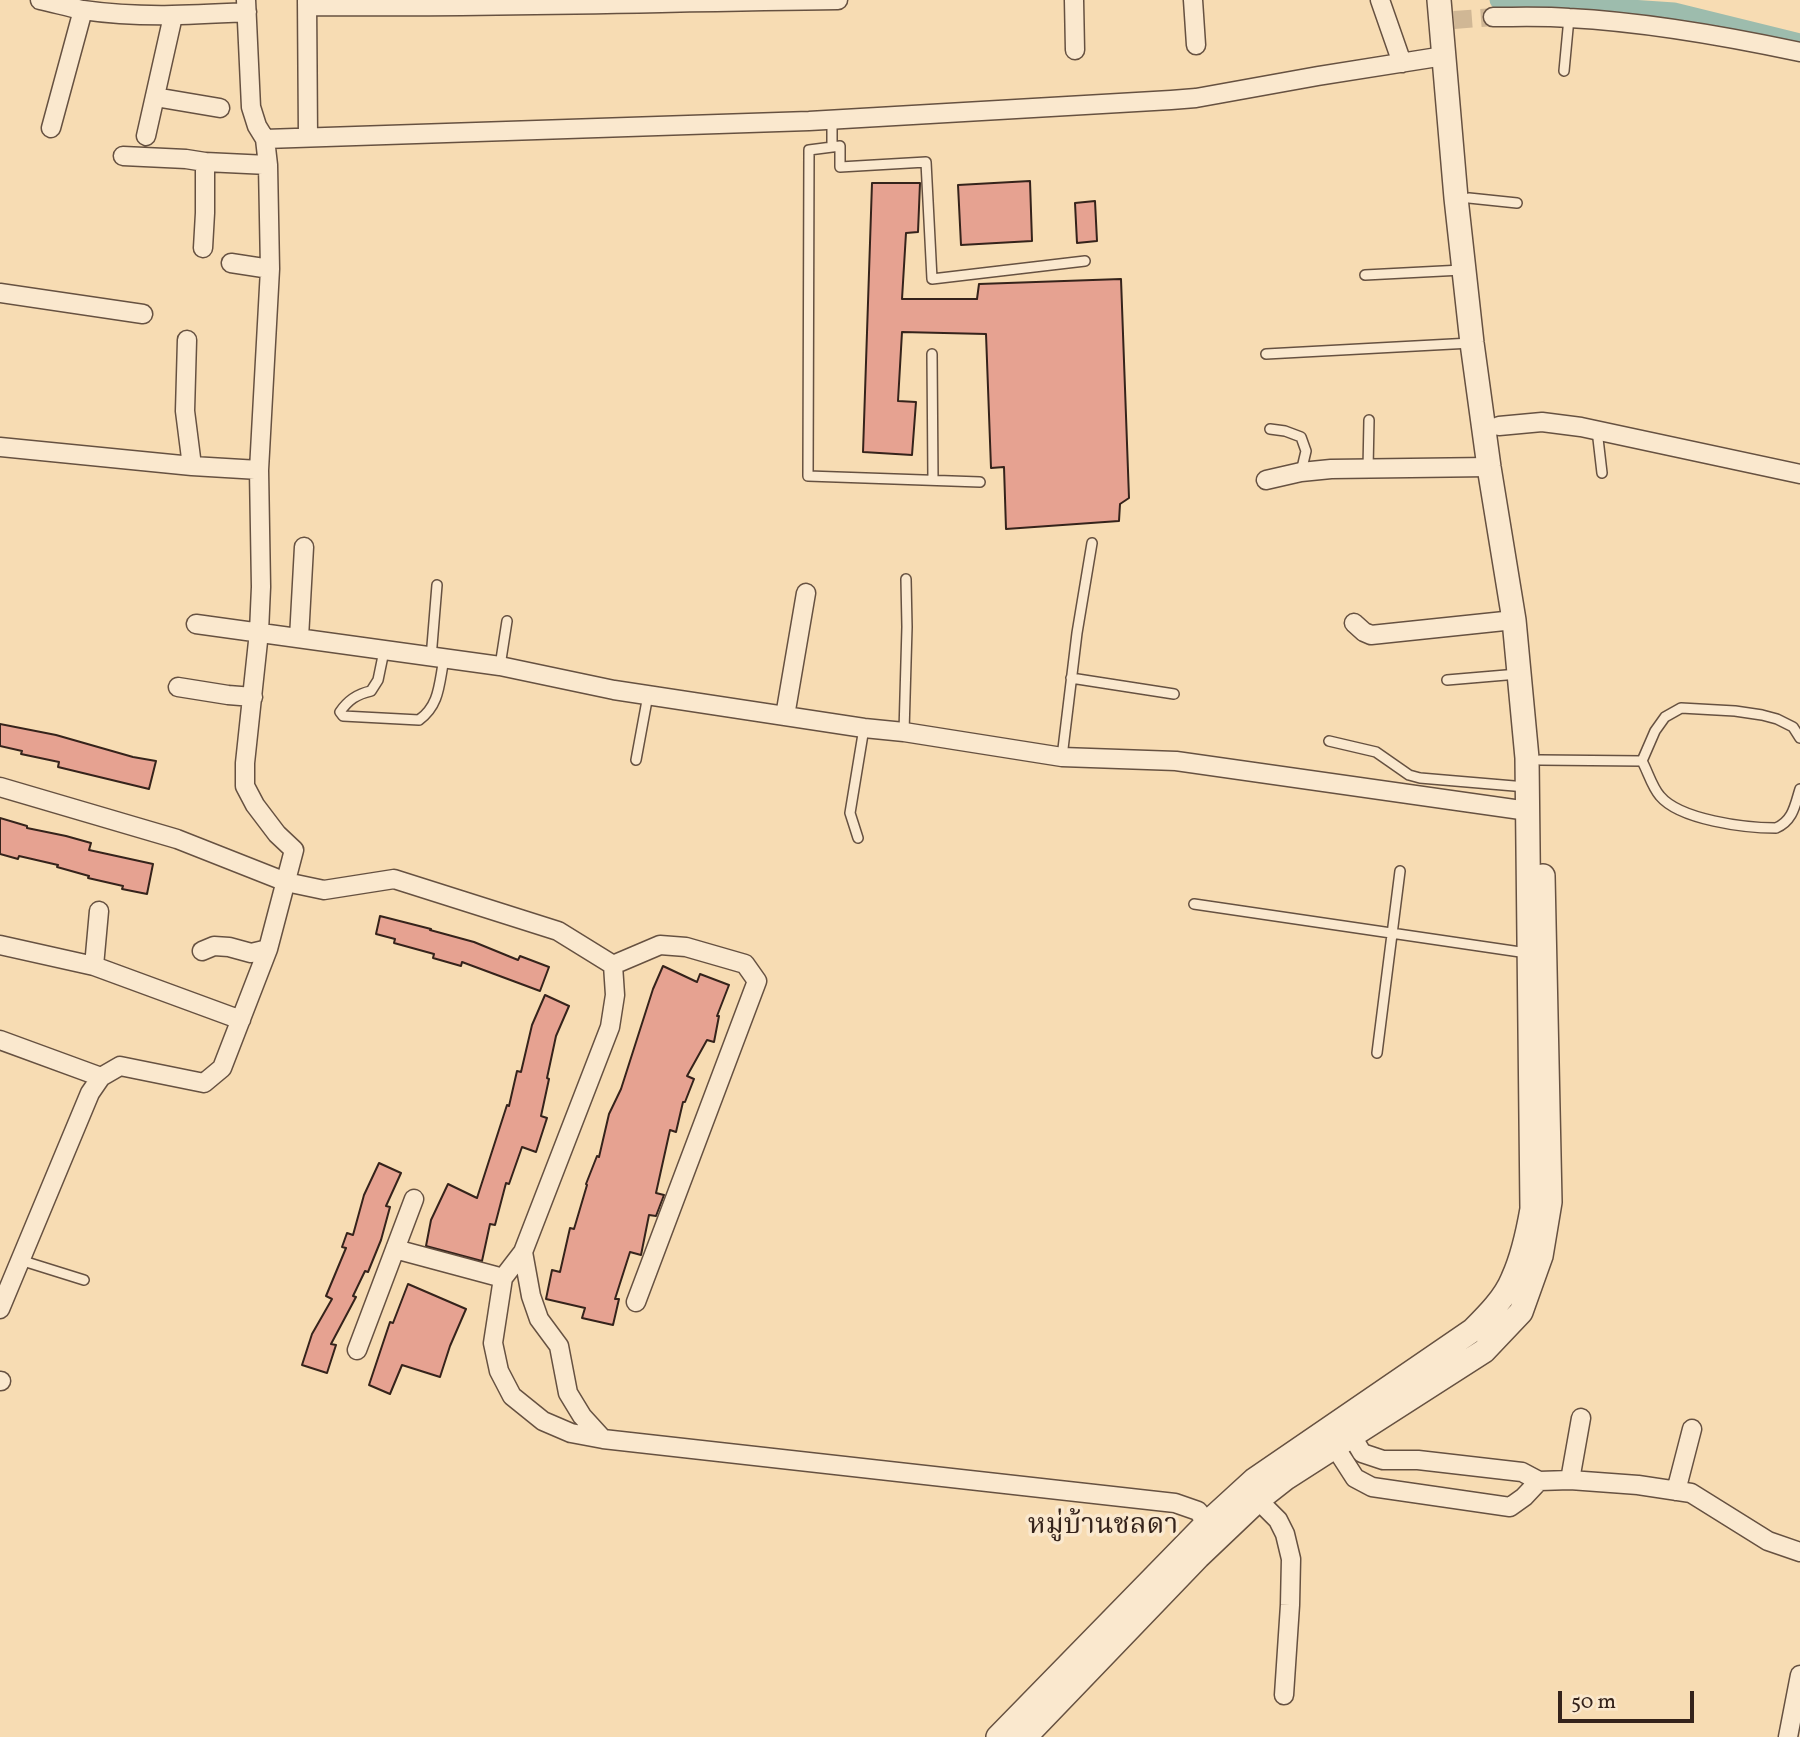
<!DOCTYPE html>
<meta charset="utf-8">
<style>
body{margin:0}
#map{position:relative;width:1800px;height:1737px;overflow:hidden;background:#f7dcb3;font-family:Vollkorn,serif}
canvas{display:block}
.scale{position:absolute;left:1558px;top:1691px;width:136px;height:32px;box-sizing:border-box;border:4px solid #35231b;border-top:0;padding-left:9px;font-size:21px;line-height:24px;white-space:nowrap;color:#35231b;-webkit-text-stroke:5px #fae8ce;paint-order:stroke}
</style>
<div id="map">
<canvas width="1800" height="1737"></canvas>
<div class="scale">50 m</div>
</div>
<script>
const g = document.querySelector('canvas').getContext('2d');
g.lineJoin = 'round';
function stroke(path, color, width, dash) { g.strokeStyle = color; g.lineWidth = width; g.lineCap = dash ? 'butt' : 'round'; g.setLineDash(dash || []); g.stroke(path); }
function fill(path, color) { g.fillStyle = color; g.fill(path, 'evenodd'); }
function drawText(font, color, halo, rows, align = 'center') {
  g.font = font + ' Vollkorn,"Noto Serif Thai",serif'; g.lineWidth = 7; g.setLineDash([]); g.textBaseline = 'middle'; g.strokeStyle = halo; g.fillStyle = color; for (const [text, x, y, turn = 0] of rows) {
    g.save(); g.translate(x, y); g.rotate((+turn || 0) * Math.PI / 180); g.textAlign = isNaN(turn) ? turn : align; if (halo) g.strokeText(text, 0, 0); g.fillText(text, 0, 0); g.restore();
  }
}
const canal = new Path2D(`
 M1499,0L1674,12L1800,43`);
const building = new Path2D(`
 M1030,181L1032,241L961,245L958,185Z
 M872,183H920L918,232L906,233L902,299H977L979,284L1121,279L1129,498L1120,504L1119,521L1006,529L1004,467L991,468L986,334L902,332L898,401L916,402L912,455L863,452Z
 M1095,201L1097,241L1077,243L1075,203Z
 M0,724L56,735L133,757L156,761L149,789L58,767L59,762L21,754L22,751L0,746Z
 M0,818L27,826V828L66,836L91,843L89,850L153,864L147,894L122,889L123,886L88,878L89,876L57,867L58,865L19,856L18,859L0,854Z
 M380,916L431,929L430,930L474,942L518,960L520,956L549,967L540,991L462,962L461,966L433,958L434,954L394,943L395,939L376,934Z
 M663,966L697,982L700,974L729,985L717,1016H719L714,1042L707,1040L687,1076L694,1079L685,1102H683L676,1132L670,1130L656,1193L664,1195L656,1216L649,1215L641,1255L630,1252L615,1299H619L613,1325L582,1318L585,1308L546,1299L552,1270L560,1272L570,1228L574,1229L587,1185L586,1184L597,1156L599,1157L609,1114L621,1089L653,989Z
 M545,995L569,1006L556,1036L547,1078L549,1079L541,1116L547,1118L536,1152L522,1147L509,1184L506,1183L495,1225L490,1224L482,1261L426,1246L431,1220L448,1184L477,1198L507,1105L509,1106L517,1071L521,1072L532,1025Z
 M379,1163L401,1173L386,1206L390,1207L381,1240L368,1272L365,1271L353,1296L356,1297L331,1344L336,1345L327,1373L302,1365L312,1334L332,1299L326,1296L346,1248L342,1247L347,1233L353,1235L364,1195Z
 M408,1284L466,1309L450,1346L440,1377L402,1365L390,1394L369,1385L390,1322L393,1323Z`);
const minorTunnel = new Path2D(`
 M1454,20L1493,17`);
const service = new Path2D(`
 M1564,71L1569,18
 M832,147V120
 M1469,198L1517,203
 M1365,275L1462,270
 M932,354L933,480
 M1266,354L1471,343
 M1270,429L1285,431L1301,437L1306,451L1301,472
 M1597,430L1602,473
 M1368,469L1369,420
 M980,482L808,476L809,150L840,146V167L926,162L932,279L1085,261
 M384,651L378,680L371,691C357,694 348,700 340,712L343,716L419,720C440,705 439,683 444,659
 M431,658L437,585
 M500,666L507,621
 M1071,678L1174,694
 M1447,680L1518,674
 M904,732L907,627L906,579
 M1329,741L1376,752L1409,775L1420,778L1526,787
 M1062,757L1077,633L1092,543
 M636,760L648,695
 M1540,760L1642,761L1655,731L1665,717L1681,708L1735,711L1762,715L1777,719L1793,727L1800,738
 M1642,761C1648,772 1652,787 1660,796C1680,820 1745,828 1776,828C1793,821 1795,805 1800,789
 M858,838L850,813L864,728
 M1194,904L1527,953
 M1377,1053L1400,871
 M20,1260L84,1280`);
const minor = new Path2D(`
 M40,0C54,3 68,7 83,10C137,18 192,15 247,12
 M307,0L308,136
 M1074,0L1075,50
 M1193,0L1196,45
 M1380,0L1402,63
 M307,6C484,8 661,2 838,0
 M1493,17C1518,17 1544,16 1569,18C1646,22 1725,36 1800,52
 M155,97L220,108
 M51,128L83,10
 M146,136L173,16
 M265,139L809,121L1171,100L1196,98L1318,76L1444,56
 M123,156L186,159L205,162
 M203,248L205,213V162L268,165
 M231,263L270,269
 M0,293L143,314
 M187,340L185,411L192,466L259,470
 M1499,426L1542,422L1581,427L1800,474
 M0,447L192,466
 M1266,480L1301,472L1331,469L1489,467
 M1354,623L1364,632L1371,635L1514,620
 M196,624L500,666L614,690L864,728L904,732L1062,757L1176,761L1528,811
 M299,638L304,547
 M178,687L228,695L253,697
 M785,716L806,593
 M0,787L177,839L286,882L324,890L394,879L558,931L613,965L615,995L610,1027L523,1252L503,1278L493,1343L499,1371L512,1396L543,1421L571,1433L603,1439L1175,1503L1198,1511L1207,1523
 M0,945L94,966L241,1020
 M202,951L214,946L229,947L251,953L268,949
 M613,965L660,945L686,947L745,964L757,981L636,1302
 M94,966L99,911
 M0,1040L101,1077
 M395,1249L503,1278
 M523,1252L531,1296L539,1319L559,1346L568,1393L582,1416L603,1439
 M0,1309L90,1093L101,1077L120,1066L204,1083L222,1068L268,949L294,850L277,834L255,805L245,786V763L259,632L261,587L259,470L270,269L268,165L265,139L257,126L251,107L246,0
 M357,1350L414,1199
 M0,1381H1
 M1335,1447L1355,1478L1372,1487L1510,1507L1524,1497L1539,1481L1522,1472L1418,1460H1383L1362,1453L1352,1436
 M1570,1480L1581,1418
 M1539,1481L1570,1480L1638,1485L1691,1493L1768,1541L1800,1552
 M1676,1491L1692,1429
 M1258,1500L1278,1520L1285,1534L1291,1559L1290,1605L1284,1695
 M1788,1737L1800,1675`);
const tertiary = new Path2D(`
 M998,1737L1207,1523L1254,1480L1473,1330C1488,1315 1505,1298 1513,1278C1523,1256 1528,1232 1532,1209L1527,758L1514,620L1489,467L1472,343L1456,198L1439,0
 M1025,1737L1198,1557L1258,1500L1286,1478L1484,1351L1521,1312L1541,1256L1550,1202L1543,876`);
const quarterNames = [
 ["หมู่บ้านชลดา",1103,1528]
];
stroke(canal, '#9dbcad', 19);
fill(building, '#e6a291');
stroke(building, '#35231b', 2);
stroke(minorTunnel, '#d0b795', 18, [18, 9]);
stroke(service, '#665141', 12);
stroke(minor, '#665141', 21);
stroke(tertiary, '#665141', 26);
stroke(service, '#fae8ce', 9);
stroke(minor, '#fae8ce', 18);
stroke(tertiary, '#fae8ce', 23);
drawText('28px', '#35231b', '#fae8ce', quarterNames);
</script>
